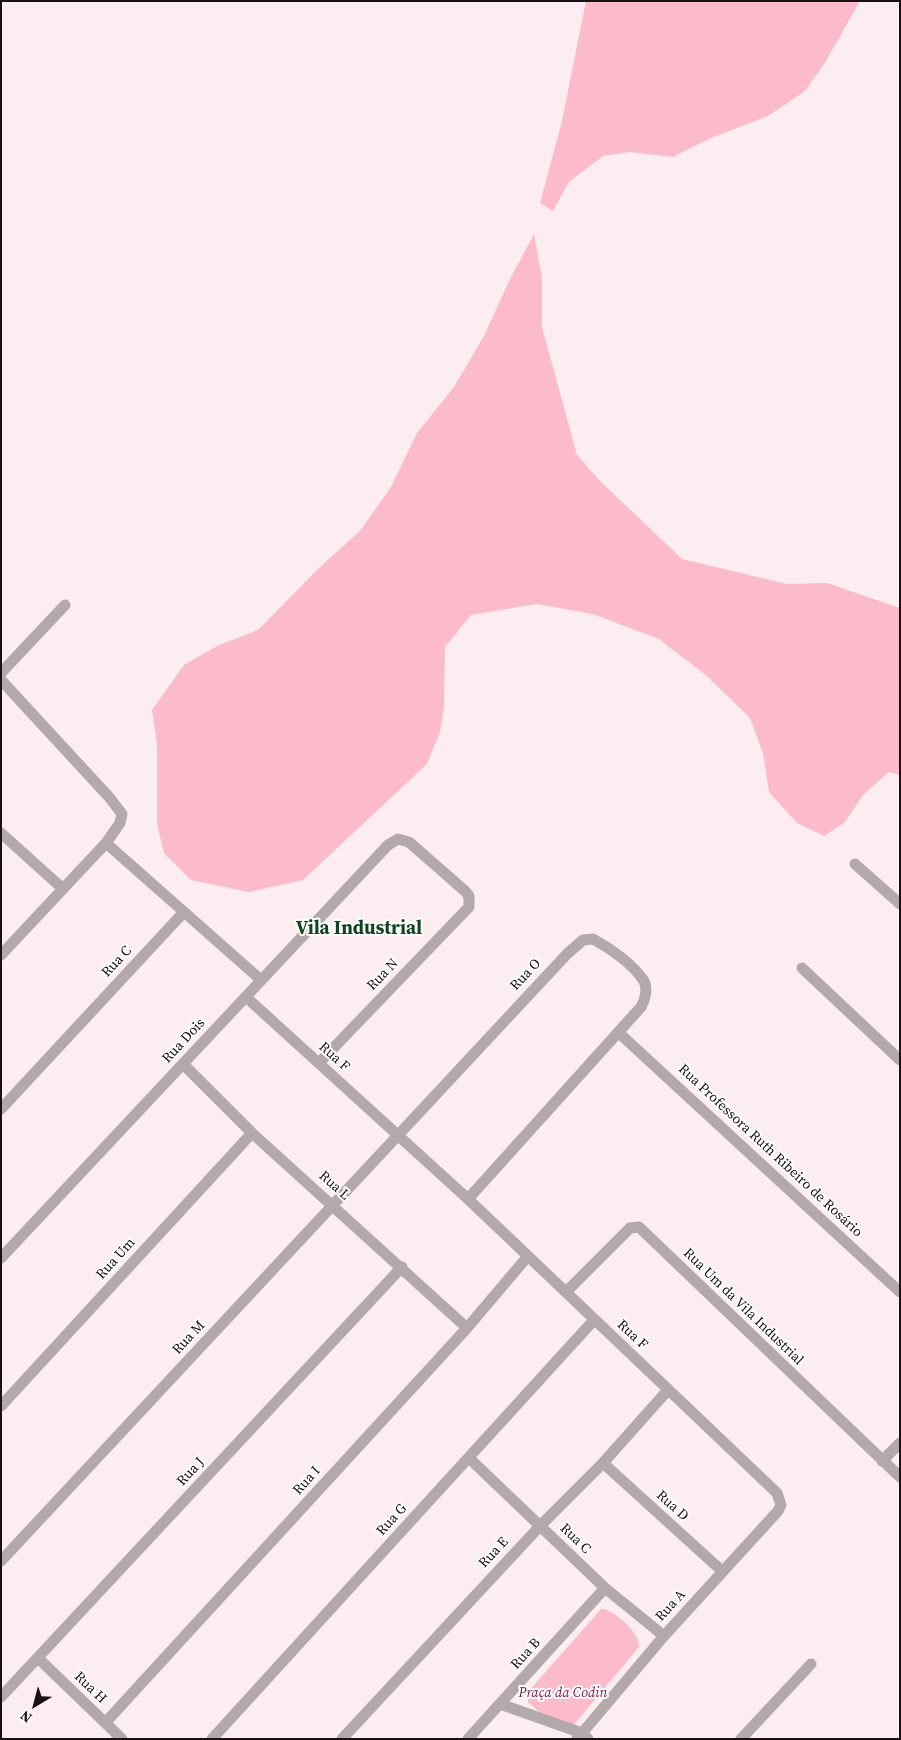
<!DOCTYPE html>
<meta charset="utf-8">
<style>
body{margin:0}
#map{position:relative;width:901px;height:1740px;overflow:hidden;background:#fcedf0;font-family:"Source Serif 4",serif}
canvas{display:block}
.frame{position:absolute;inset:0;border:2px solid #191113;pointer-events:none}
.north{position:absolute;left:10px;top:1680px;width:50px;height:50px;-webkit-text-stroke:4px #fff;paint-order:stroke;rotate:217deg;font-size:14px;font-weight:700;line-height:20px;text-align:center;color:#191113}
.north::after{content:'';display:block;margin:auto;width:18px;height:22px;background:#191113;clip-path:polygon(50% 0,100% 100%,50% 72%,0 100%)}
</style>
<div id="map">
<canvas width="901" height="1740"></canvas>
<div class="frame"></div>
<div class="north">N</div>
</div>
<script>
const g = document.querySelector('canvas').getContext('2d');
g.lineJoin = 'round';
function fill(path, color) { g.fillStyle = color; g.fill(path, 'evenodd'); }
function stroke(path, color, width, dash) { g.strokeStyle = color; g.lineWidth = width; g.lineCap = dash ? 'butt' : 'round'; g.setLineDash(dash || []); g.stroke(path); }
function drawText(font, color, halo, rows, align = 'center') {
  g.font = font + ' "Source Serif 4",serif'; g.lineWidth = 4; g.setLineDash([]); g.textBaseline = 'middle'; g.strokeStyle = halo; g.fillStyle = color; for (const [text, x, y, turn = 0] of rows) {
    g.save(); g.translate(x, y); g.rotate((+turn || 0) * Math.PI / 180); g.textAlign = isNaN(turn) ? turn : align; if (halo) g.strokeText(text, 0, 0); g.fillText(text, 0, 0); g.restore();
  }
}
const green = new Path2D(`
 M586,1H860L826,61L805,91L768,116L711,138L673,157L630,152L603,156L569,182L553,211L540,203L562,121Z
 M534,234L542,278V327L577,455L600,481L682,559L787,584L827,583L900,608V775L889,772L864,794L844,823L824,836L797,823L769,792L763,753L750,718L707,676L659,639L593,614L537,604L471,615L445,647L444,707L440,732L427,764L303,880L249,892L191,880L164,853L157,824V743L152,710L184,665L217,646L258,630L320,567L360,531L391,487L417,433L454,387L484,336L509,281Z
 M601,1609C613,1608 641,1634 639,1647L572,1727L553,1724L528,1702V1692Z`);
const minor = new Path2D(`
 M1,673L65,605
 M1,680L109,797L122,814L120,823L106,843L1,955
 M1,833L62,888
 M106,843L261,980
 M855,864L900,904
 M802,968L900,1060
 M246,997L468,1199L777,1493L781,1505L778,1511L664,1636L577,1739
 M619,1033L900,1292
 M183,1064L252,1133L467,1328
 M1,1109L184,912
 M1,1258L388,845L398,839L409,842L465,891L469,896V907L319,1063
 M566,1292L630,1228L639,1227L900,1477
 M1,1406L252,1133
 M469,1458L605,1588L664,1636
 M882,1461L900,1443
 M603,1463L722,1571
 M1,1561L567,954L583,940L593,939C610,948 633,964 644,981C648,989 645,1000 641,1007L468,1199
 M38,1658L122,1739
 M1,1697L402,1267
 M500,1704L582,1733L588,1739
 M105,1723L467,1328L528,1256
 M212,1739L594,1320
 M342,1739L540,1526L603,1463L668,1390
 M468,1739L605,1588
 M741,1739L811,1664`);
const streetNames = [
 ["Rua C",117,962,-47],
 ["Rua N",383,975,-46],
 ["Rua O",526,975,-47],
 ["Rua Dois",184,1041,-47],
 ["Rua F",334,1057,42],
 ["Rua Professora Ruth Ribeiro de Rosário",770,1151,43],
 ["Rua L",334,1186,42],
 ["Rua Um",116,1259,-48],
 ["Rua Um da Vila Industrial",743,1307,44],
 ["Rua F",632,1335,43],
 ["Rua M",189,1338,-47],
 ["Rua J",191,1472,-47],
 ["Rua I",307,1481,-48],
 ["Rua D",672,1506,42],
 ["Rua G",392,1520,-48],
 ["Rua C",575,1539,44],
 ["Rua E",494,1553,-47],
 ["Rua A",671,1606,-48],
 ["Rua B",526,1654,-48],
 ["Rua H",90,1688,44]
];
const parkNames = [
 ["Praça da Codin",563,1693]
];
const districtNames = [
 ["Vila Industrial",359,929]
];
fill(green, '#fbbbcb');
stroke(minor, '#b3a9ab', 11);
drawText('14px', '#191113', '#fff', streetNames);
drawText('italic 14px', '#881847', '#fff', parkNames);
drawText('bold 19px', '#0e4422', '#fff', districtNames);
</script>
